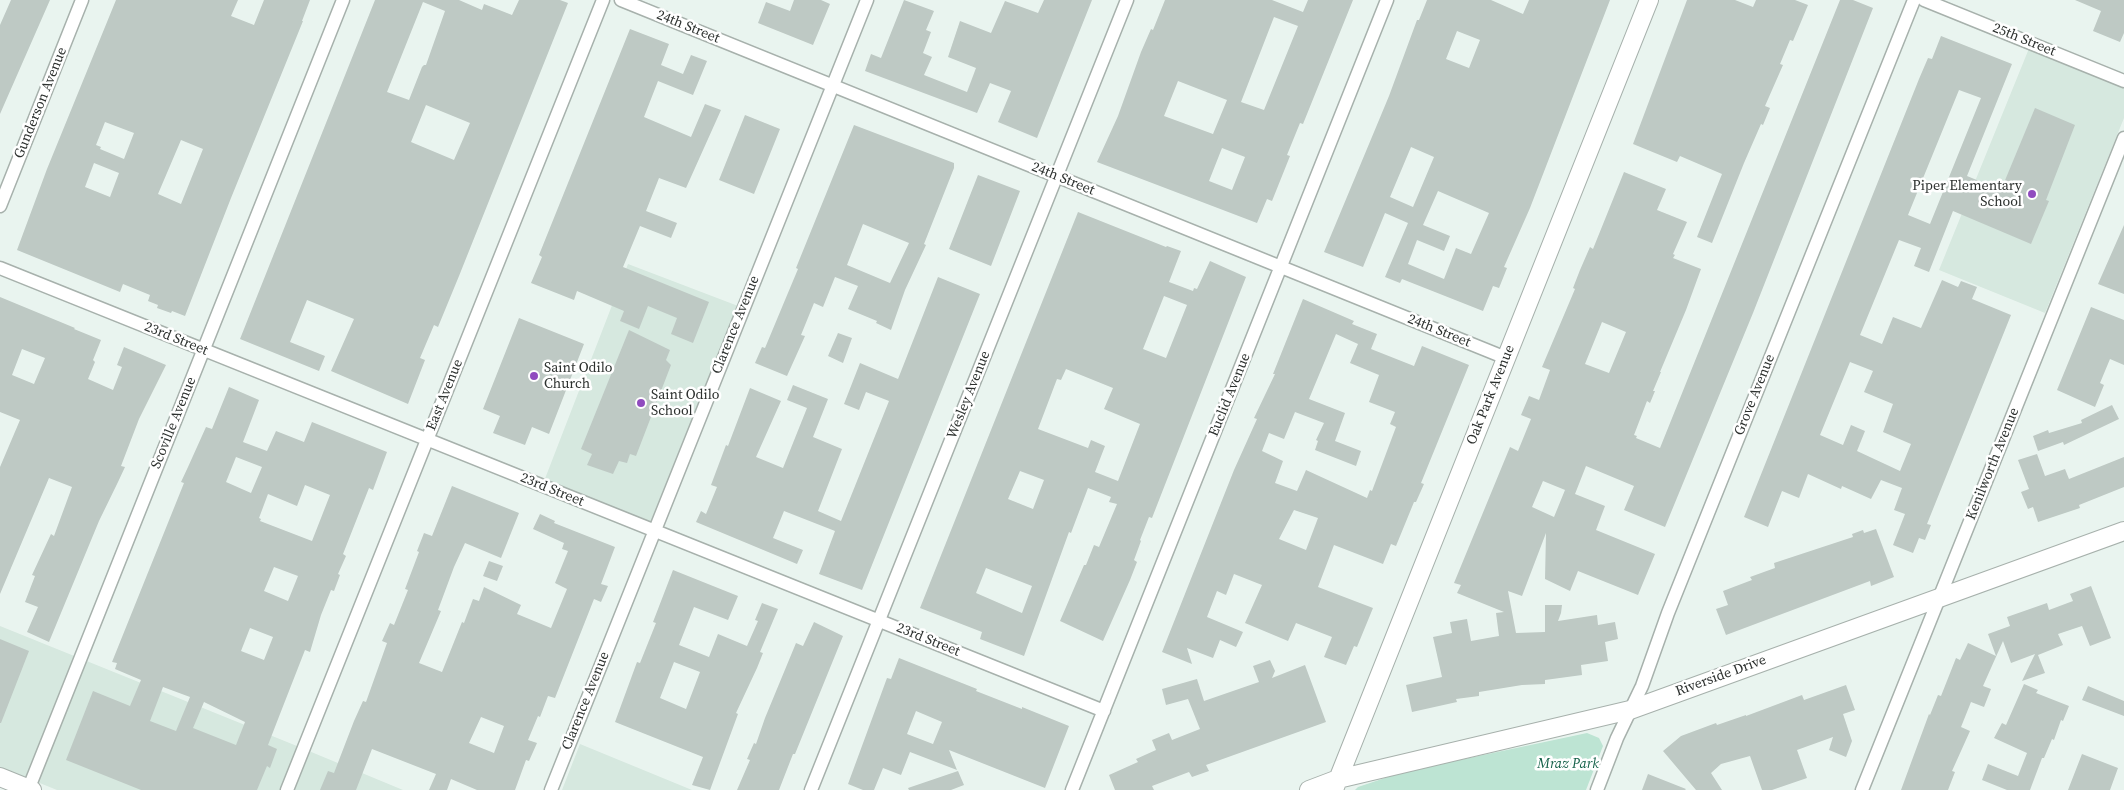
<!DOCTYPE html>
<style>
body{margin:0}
canvas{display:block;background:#e9f4ef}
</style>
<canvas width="2124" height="790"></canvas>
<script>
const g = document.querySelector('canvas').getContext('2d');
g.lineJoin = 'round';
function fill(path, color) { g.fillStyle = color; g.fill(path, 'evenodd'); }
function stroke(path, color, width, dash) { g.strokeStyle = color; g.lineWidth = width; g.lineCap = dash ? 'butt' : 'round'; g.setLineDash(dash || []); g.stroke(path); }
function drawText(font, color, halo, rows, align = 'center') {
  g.font = font + ' "Source Serif 4",serif'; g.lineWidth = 5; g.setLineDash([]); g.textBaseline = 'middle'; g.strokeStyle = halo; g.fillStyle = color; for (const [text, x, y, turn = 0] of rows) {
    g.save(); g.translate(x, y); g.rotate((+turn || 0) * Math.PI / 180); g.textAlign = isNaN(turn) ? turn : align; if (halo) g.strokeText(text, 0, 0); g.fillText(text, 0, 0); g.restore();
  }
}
const built = new Path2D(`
 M2030,46L2124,83V118L2045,313L1939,270Z
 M628,264L746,309L657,535L541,489Z
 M0,626L292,744L403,790H57L0,767Z
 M580,744L692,790H562Z`);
const green = new Path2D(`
 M1587,733L1599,738L1603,746L1586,790H1355L1358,787L1403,772Z`);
const building = new Path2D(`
 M11,0H50L0,114V25Z
 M116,0H238L231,16L254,25L264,0H310L302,21H303L231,198L185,316L172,311L171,313L157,308L158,305L148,301L150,295L123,284L120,292L17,250L47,169ZM105,122L134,133L124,159L100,149L101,147L96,145ZM181,140L203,149L181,204L158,194ZM94,163L119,173L110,197L85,187Z
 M375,0H459L482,10L484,4L512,15L519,0H560L568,3L459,276L438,327L434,325L420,358L425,360L408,404L331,371L354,319L307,300L290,342L325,356L319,371L240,339ZM423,2L445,11L426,65H424L422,67L409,100L387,92ZM426,105L470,123L454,160L411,142Z
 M794,0H821L830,4L813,45L758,23L766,2L790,11Z
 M904,0L934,11L926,30L931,32L923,53L932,57L924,75L967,92L976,68L948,57L960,21L991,33L1005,1L1038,13L1044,0H1092L1037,138L998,122L1011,91L990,83L977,113L865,71L871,54L881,58Z
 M1165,0H1272L1303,12L1308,0H1353L1303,124L1300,123L1287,155L1290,156L1272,201L1267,199L1257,223L1097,162L1118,116L1141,52L1151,29L1153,30ZM1274,17L1298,26L1264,110L1241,102ZM1178,81L1227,100L1213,134L1164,116ZM1222,148L1245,157L1232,190L1209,181Z
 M1427,0H1491L1523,14L1529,0H1610L1530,208L1504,267L1507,268L1499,288L1493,286L1483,311L1402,279L1400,283L1385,277L1408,223L1385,213L1363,267L1324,252L1389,96L1417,20H1419ZM1457,31L1480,40L1469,68L1446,59ZM1411,147L1434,157L1413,207L1390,197ZM1438,191L1489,213L1471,254L1456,248L1444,279L1408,264L1417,240L1444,251L1450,236L1423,225Z
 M1687,0H1735L1753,7L1756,0H1795L1808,5L1793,41L1790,40L1780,64L1783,65L1765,106L1770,108L1763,125L1761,124L1744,163L1712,243L1697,237L1722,174L1680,156L1677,162L1633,144Z
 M1840,0H1853L1873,8L1753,313L1665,527L1624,510L1634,486L1586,466L1575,494L1543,481L1532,507L1554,517L1565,490L1605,506L1596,530L1655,554L1638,595L1578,571L1570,591L1545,579L1546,533L1522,596L1508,591L1516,633L1545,632V605H1562L1561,613L1558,621L1597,615L1598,625L1615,622L1618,639L1605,642L1608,661L1581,665L1582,675L1545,680V684L1522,685L1479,692V696L1456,699L1457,702L1412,712L1406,685L1442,677L1433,637L1452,633L1450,622L1467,619L1471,641L1499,636L1496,613L1504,612L1457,593L1461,585L1454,583L1510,447L1518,451L1531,419L1521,415L1529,396L1539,400L1550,370L1542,367L1575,289L1573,288L1580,270L1590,247L1593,249L1624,172L1666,189L1657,210L1687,222L1673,254L1675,255L1673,258L1701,269L1686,310L1660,372H1661L1653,391H1655L1650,403L1647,401L1634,435L1637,436L1636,438L1660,448ZM1602,322L1626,332L1609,373L1585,364Z
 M2075,0H2124V33L2120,42L2093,31L2101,11Z
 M630,29L669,44L661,65L683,74L691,55L707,61L693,95L658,81L644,117L691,137L705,104L721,110L686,188L659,178L646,211L677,223L671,238L640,226L623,267L709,302L693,343L671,334L677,318L648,306L639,329L620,321L624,311L577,291L574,300L531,283L542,257L539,255Z
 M1941,36L2012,64L1967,176L2001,190L2035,108L2075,125L2046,200L2049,201L2031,244L1953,211L1929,272L1914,266L1921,248L1899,240L1860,335L1882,344L1893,317L1921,328L1942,280L1958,287L1961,281L1977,287L1972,299L2011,315L1927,524L1931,525L1925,540L1919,538L1913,553L1893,545L1905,514L1894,510L1902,488L1881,480L1871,499L1842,486L1841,489L1808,474L1799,498L1782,491L1768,527L1744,517L1919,79L1928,58L1932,59ZM1959,90L1981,98L1930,224L1908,215ZM1850,362L1873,371L1864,392L1893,404L1883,432L1911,444L1900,471L1857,451L1865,431L1851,425L1843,445L1820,435Z
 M745,115L780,129L754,194L719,180Z
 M854,125L954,163V168L924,244L926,245L905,290L891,330L876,323L877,321L848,309L858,286L835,277L823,307L814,303L801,335L805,336L787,376L755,363L762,347L765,348L785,300L798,269L796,268ZM863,224L909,243L890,283L847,265Z
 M978,175L1020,191L991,266L949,249Z
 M1078,212L1166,247L1167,246L1181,251L1169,282L1193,291L1194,288L1197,289L1210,261L1246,277L1152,518L1149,517L1140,540L1141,541L1134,560L1137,562L1130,580L1103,641L1060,621L1084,565H1086L1094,545L1099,547L1117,504L1109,502L1111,497L1088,488L1071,533L1069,532L1024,656L980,639L982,632L920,608ZM1164,296L1187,305L1166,358L1143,349ZM1066,369L1113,388L1104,409L1140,424L1118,481L1095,472L1105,446L1091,440L1088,448L1038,429L1057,379L1061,380ZM1020,471L1044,480L1033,509L1008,499ZM986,568L1032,586L1022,613L976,593Z
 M2124,225V294L2098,284Z
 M938,277L980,294L862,590L819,574L835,531L784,511L773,538L803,550L797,564L696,522L701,511L706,514L717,487L711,485L726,445L728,446L750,388L781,401L756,457L783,468L807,408L787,400L793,385L828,399L813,437L842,449L818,511L841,521L889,401L866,392L859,410L844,404L860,363L898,379Z
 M0,297L75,328L74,329L101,340L93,360L95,362L88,379L113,390L122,367L117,365L124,347L166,365L139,419L121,466L125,467L118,482L99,521L49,642L27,632L38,607L25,602L35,576L32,575L51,534L54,536L72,487L49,478L0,594V467L20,420L0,412ZM22,349L45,358L34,384L12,375Z
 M1303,299L1354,321L1352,324L1377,334L1371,349L1414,366L1422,346L1469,365L1421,483L1424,484L1416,502H1414L1396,546L1391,544L1383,564L1334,545L1318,587L1373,608L1357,647L1354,646L1346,665L1324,657L1332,637L1296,623L1288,641L1245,623L1262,585L1234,574L1226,595L1217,591L1207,617L1243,632L1236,647L1220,640L1213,658L1187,648L1192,664L1162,652L1234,470L1257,419L1254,418L1275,374H1273ZM1336,334L1358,344L1350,363L1379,375L1369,402L1395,412L1390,424L1396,427L1372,491L1370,490L1367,498L1306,470L1297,491L1275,483L1283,461L1262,451L1269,433L1284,439L1295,412L1324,423L1316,440L1318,441L1315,450L1356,466L1361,451L1335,441L1345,413L1309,399ZM1294,510L1318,518L1306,550L1279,539Z
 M2091,307L2124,320V365L2110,359L2100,383L2104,385L2095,407L2057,390Z
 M519,318L584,344L549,434L532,427L525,445L493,433L500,416L483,409Z
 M629,330L670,350L666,360L671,365L636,456L630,454L627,463L619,461L613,474L587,465L592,454L581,449Z
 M838,333L852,338L843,363L828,356Z
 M229,387L259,400L243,442L267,451L276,431L304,442L312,422L387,452L373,490L369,488L343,554L346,556L338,574L340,575L334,591L331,590L321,615L310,652L305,650L280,714L268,745L277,749L270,768L267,766L257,790H141L66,760L93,691L130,706L141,680L115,669L117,663L112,662L184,483L181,482L188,467L206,427L212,429ZM236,457L262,467L251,493L226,482ZM305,485L330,495L312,541L260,521L261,519L259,518L268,494L297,506ZM274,567L298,576L288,601L264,591ZM250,628L273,637L264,660L241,651ZM163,687L190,697L176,731L150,721ZM204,702L245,722L236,745L193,728Z
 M2112,405L2119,419L2064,445L2063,442L2038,451L2033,436L2048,430L2049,433L2082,423L2081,420Z
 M2037,454L2045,476L2065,469L2069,479L2124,457V487L2079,505L2080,508L2038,522L2033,507L2028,509L2021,492L2029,489L2018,460Z
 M452,486L519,513L501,558L465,543L454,567L438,610L441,611L419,663L442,672L462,622L464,623L473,599L479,601L484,587L521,605L517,614L551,628L567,589L555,583L568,551L562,549L564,543L533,529L540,514L555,521L554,523L615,547L601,584L608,586L601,602L594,599L555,698L548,696L540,717L538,716L528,740L537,743L529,761L526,760L515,790H477L451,779L447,790H429L436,774L372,749L356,790H320L328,771L334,773L354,721L363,701L366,702L387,643L382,641L390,623L394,625L408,590L405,589L419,552L417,551L424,533L432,536ZM481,717L504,726L494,753L469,743Z
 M1876,529L1894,577L1871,586L1870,581L1726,635L1716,609L1728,605L1723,591L1752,580L1750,577L1775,568L1774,563L1853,537L1852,534L1863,530L1864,533Z
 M489,561L503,566L497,581L483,576Z
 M673,570L738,596L728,620L694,607L679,645L709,657L718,634L747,646L758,621L755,620L762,603L778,609L760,652L763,653L757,668L736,713L738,714L710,790L692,785L703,757L615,722L637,662L640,663L656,623L653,622ZM674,662L700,672L686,709L660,698Z
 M2091,586L2111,638L2090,646L2082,626L2058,634L2063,645L2038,655L2045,673L2022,681L2035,654L2011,663L2003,641L1983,686L1991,689L1984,707L1971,702L1961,727L1970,731L1952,771L1955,772L1948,790H1901L1929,714L1930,715L1938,695L1941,696L1956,658L1960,660L1968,643L1996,656L1988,634L2010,626L2007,617L2047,603L2049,610L2073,601L2070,594Z
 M814,622L843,636L795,754H793L779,790H737L750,760L747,759L754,743L756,744L765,718L796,643L803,646Z
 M0,639L29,651L1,723H0Z
 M899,658L977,689L976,691L1022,709V707L1069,726L1045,788L949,750L957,770L910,752L901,775L883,768L874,790H863L848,784L887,678L891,679ZM916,711L942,722L933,744L907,734Z
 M1270,660L1275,671L1272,678L1305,665L1326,722L1206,765L1209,771L1192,777L1189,772L1152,786L1154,790H1115L1109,775L1138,762L1136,759L1156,750L1152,740L1169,733L1172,740L1200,729L1188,699L1166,705L1162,689L1197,679L1204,701L1259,682L1253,666Z
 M2024,684L2038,690L2036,693L2069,706L2063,721L2061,720L2054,740L2052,739L2044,758H2042L2030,790H2007L1982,780L1988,764L2018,776L2027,753L1994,738L2002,723L2006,725Z
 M1846,685L1855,710L1843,714L1852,741L1846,757L1829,750L1833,737L1797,750L1807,778L1772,790H1762L1750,756L1721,764L1711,773L1722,790H1696L1663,751L1681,736L1716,723L1717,725L1746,715V716L1802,695L1804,700Z
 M2088,686L2124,701V716L2082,700Z
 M2082,754L2118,768L2110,790H2068Z
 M958,771L964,785L951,790H909L908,788Z
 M1648,774L1686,789L1685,790H1642Z`);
const street = new Path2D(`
 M621,0L1506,358
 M1924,0L2124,81
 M0,206L82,0
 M0,268L1104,711
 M28,790L343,0
 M287,790L603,0
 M551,790L867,0
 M811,790L1127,0
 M1072,790L1387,0
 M1597,790L1617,738L1642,686L1668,613L1914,0
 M1862,790L2124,138`);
const secondary = new Path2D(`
 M0,777L32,790
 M1335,787L1649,0
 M1309,790L1338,779L1630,710L2124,531`);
const markers = [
 [2032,194,5,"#904bbf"],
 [534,376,5,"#904bbf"],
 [641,403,5,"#904bbf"]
];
const streetNames = [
 ["24th Street",688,27,22],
 ["25th Street",2024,40,22],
 ["Gunderson Avenue",41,103,-68],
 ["24th Street",1063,179,22],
 ["Clarence Avenue",736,325,-68],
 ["24th Street",1439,331,22],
 ["23rd Street",176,339,22],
 ["East Avenue",445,395,-68],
 ["Wesley Avenue",969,395,-68],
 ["Euclid Avenue",1230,395,-68],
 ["Oak Park Avenue",1491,395,-68],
 ["Grove Avenue",1755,395,-68],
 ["Scoville Avenue",174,423,-68],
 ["Kenilworth Avenue",1993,464,-68],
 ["23rd Street",552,490,22],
 ["23rd Street",928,640,22],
 ["Riverside Drive",1721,676,-20],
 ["Clarence Avenue",586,701,-68]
];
const poiNames = [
 ["Piper Elementary",2022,186,"right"],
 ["School",2022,202,"right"],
 ["Saint Odilo",544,368],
 ["Church",544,384],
 ["Saint Odilo",651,395],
 ["School",651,411]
];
const parkNames = [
 ["Mraz Park",1568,764]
];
fill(built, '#d6e8df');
fill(green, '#bde4d3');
fill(building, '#bec9c4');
stroke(street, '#a7b1ac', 15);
stroke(secondary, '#a7b1ac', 20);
stroke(street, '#fff', 12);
stroke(secondary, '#fff', 18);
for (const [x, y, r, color] of markers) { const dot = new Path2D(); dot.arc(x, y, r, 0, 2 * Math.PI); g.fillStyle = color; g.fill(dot); stroke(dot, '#fff', 2); }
drawText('14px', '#2c302e', '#fff', streetNames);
drawText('14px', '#2c302e', '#fff', poiNames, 'left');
drawText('italic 14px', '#136048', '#fff', parkNames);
</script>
